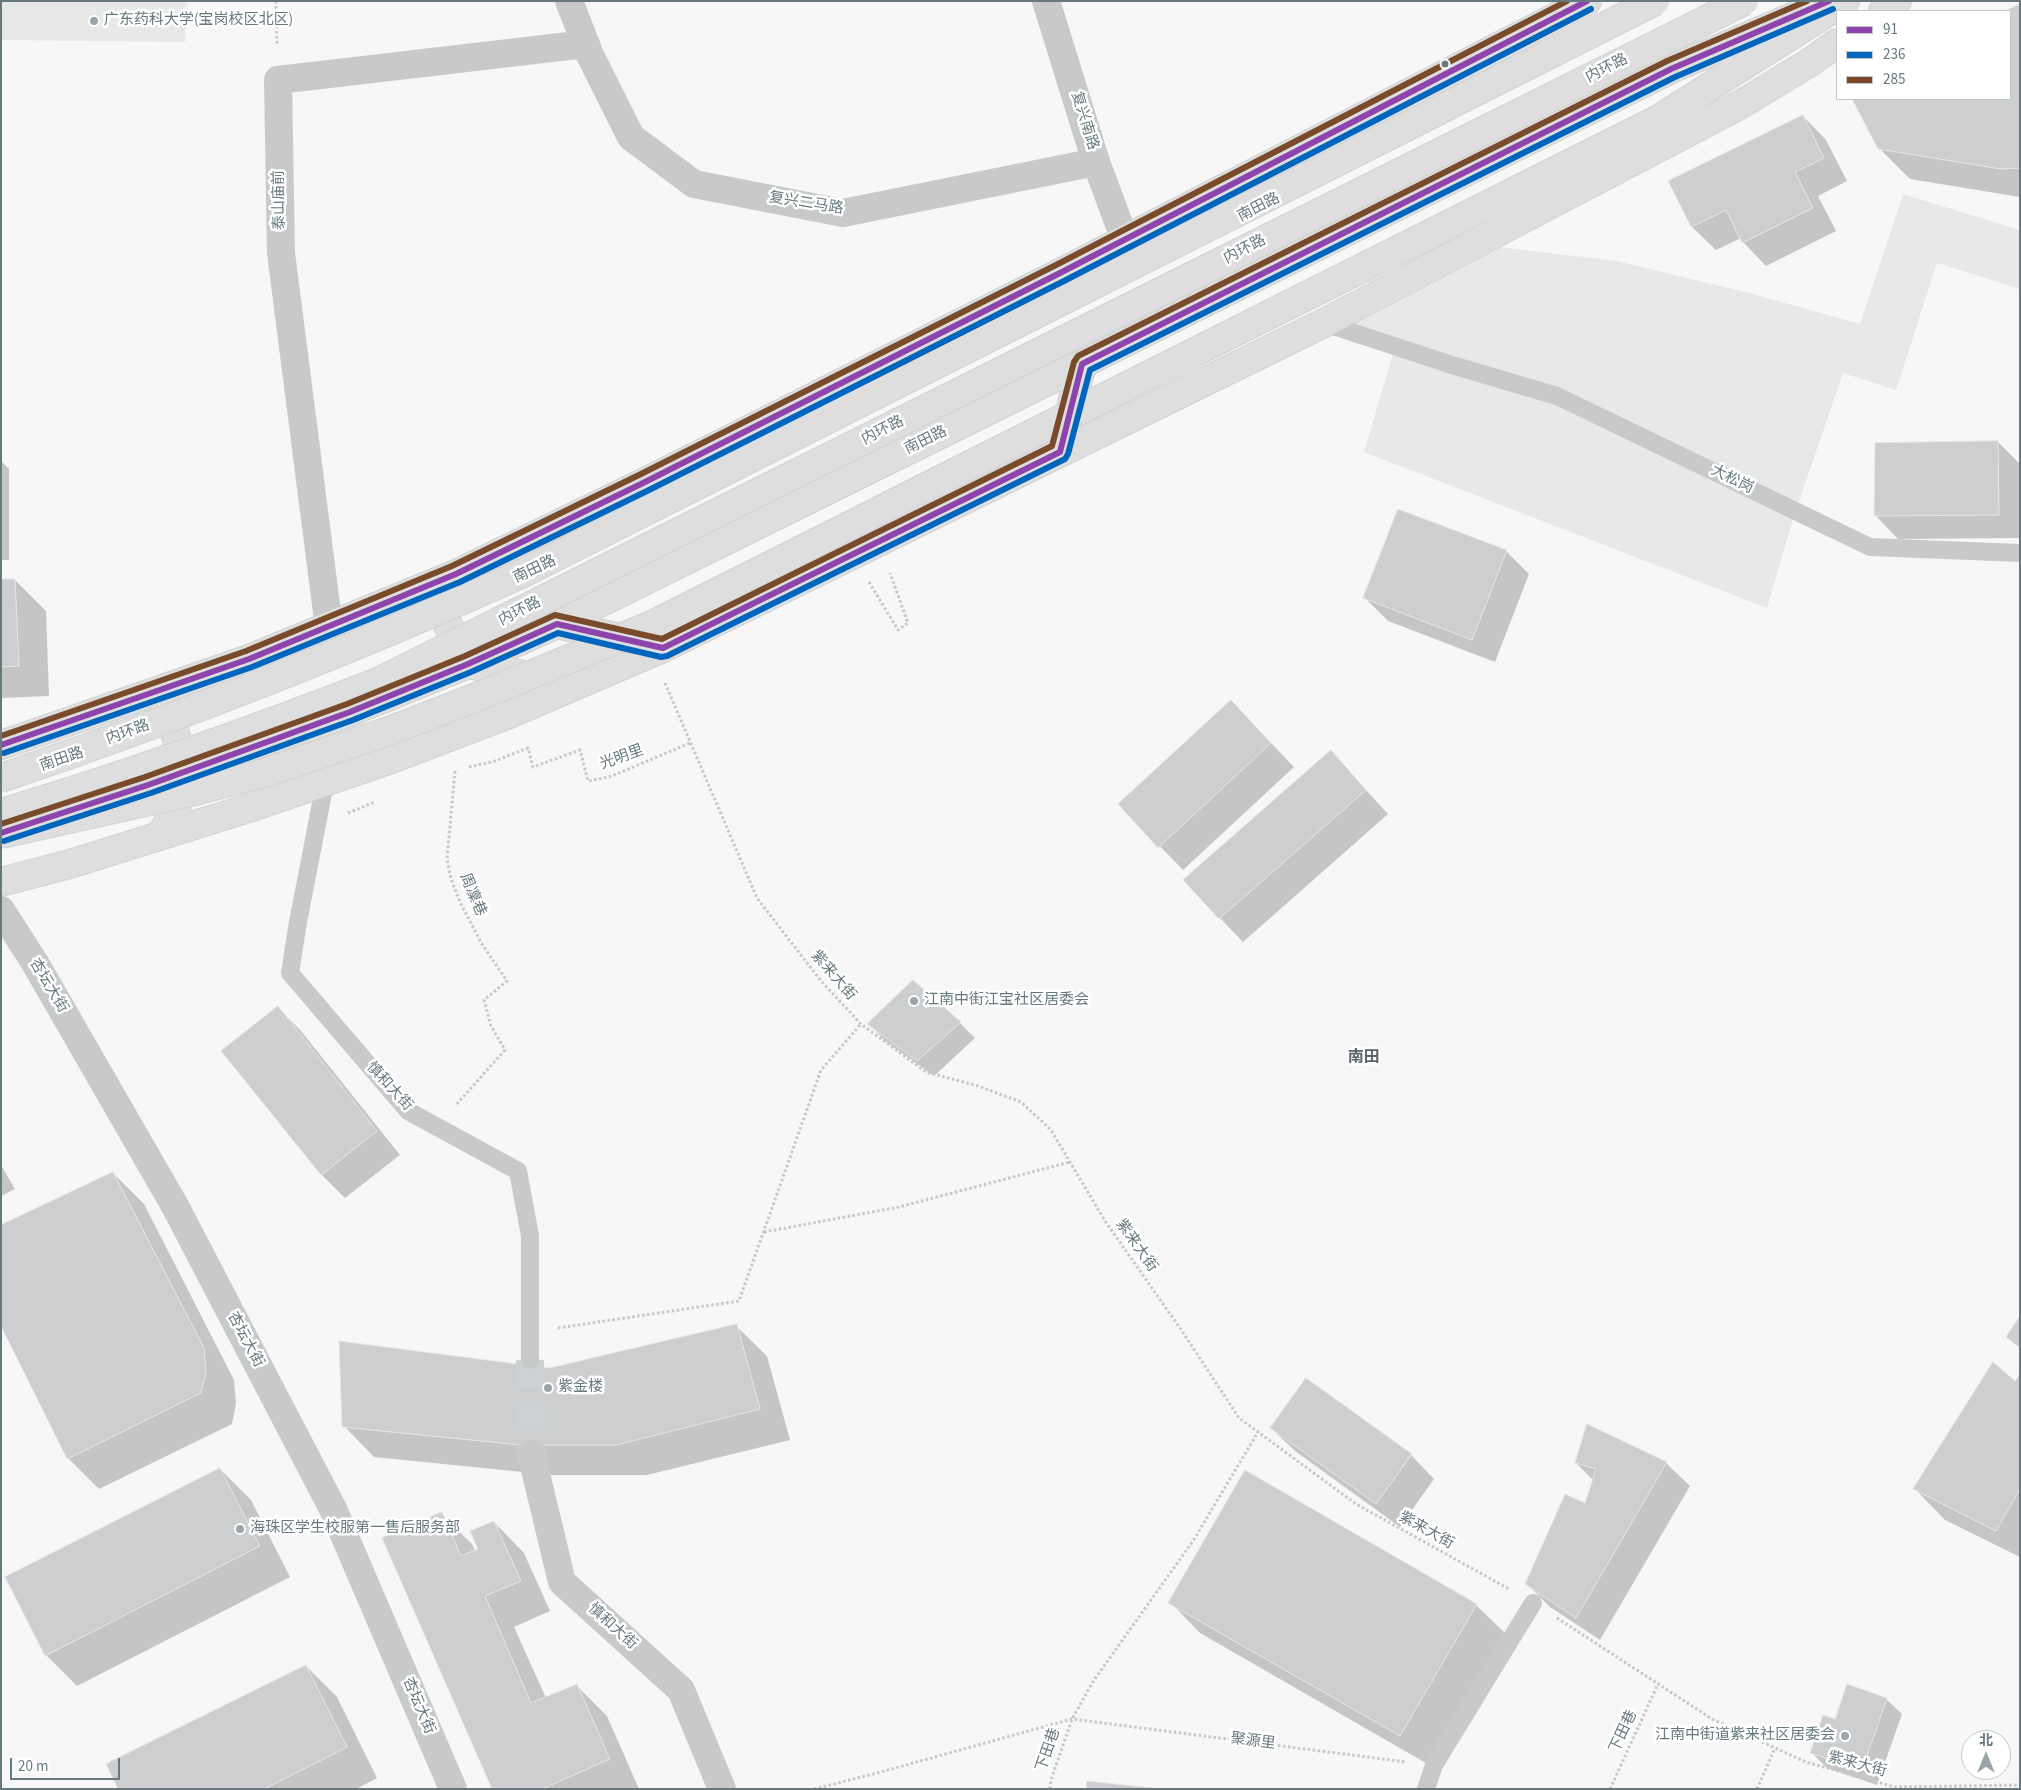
<!DOCTYPE html>
<meta charset="utf-8">
<style>
body{margin:0}
#map{position:relative;width:2021px;height:1790px;overflow:hidden;background:#f7f7f7;font-family:"Source Sans 3","Noto Sans SC",sans-serif}
canvas{display:block}
.frame{position:absolute;inset:0;border:2px solid #66797e;pointer-events:none}
.legend{position:absolute;left:1836px;top:10px;width:175px;height:90px;box-sizing:border-box;background:#fff;border:1px solid #c2c9cb;margin:0;padding:6px 9px;list-style:none;font-size:15px;color:#66797e}
.legend li{display:flex;align-items:center;gap:10px;height:25px}
.legend b{width:25px;border:1px solid #c2c9cb}
.north{position:absolute;left:1961px;top:1730px;width:50px;height:50px;box-sizing:border-box;background:#fff;border:1px solid #c2c9cb;border-radius:50%;rotate:0deg;font-size:14px;font-weight:700;line-height:20px;text-align:center;color:#66797e}
.north::after{content:'';display:block;margin:auto;width:18px;height:22px;background:#99a5a8;clip-path:polygon(50% 0,100% 100%,50% 72%,0 100%)}
.scale{position:absolute;left:10px;top:1758px;width:110px;height:22px;box-sizing:border-box;border:2px solid #66797e;border-top:0;padding-left:6px;font-size:15px;line-height:18px;white-space:nowrap;color:#66797e;-webkit-text-stroke:4px #fff;paint-order:stroke}
</style>
<div id="map">
<canvas width="2021" height="1790"></canvas>
<div class="frame"></div>
<ul class="legend">
<li><b style="height:6px;background:#8e44ad"></b>91</li>
<li><b style="height:6px;background:#0065bd"></b>236</li>
<li><b style="height:6px;background:#7a4b2a"></b>285</li>
</ul>
<div class="north">北</div>
<div class="scale">20 m</div>
</div>
<script>
const g = document.querySelector('canvas').getContext('2d');
g.lineJoin = 'round';
function fill(path, color) { g.fillStyle = color; g.fill(path, 'evenodd'); }
function stroke(path, color, width, dash) { g.strokeStyle = color; g.lineWidth = width; g.lineCap = dash ? 'butt' : 'round'; g.setLineDash(dash || []); g.stroke(path); }
function drawText(font, color, halo, rows, align = 'center') {
  g.font = font + ' "Source Sans 3","Noto Sans SC",sans-serif'; g.lineWidth = 5; g.setLineDash([]); g.textBaseline = 'middle'; g.strokeStyle = halo; g.fillStyle = color; for (const [text, x, y, turn = 0] of rows) {
    g.save(); g.translate(x, y); g.rotate((+turn || 0) * Math.PI / 180); g.textAlign = isNaN(turn) ? turn : align; if (halo) g.strokeText(text, 0, 0); g.fillText(text, 0, 0); g.restore();
  }
}
const built = new Path2D(`
 M1,1H187L185,42L1,40Z
 M1903,194L2020,230V289L1937,263L1896,390L1843,373L1793,519L1767,608L1364,452L1393,354L1338,322L1490,246L1617,261L1753,294L1860,324Z`);
const shadow = new Path2D(`
 M2020,6V197L1910,179L1879,148L1854,99H2010V11H2008Z
 M1803,116L1826,140L1847,181L1818,196L1836,231L1766,266L1743,242L1741,238L1716,250L1692,227L1670,182Z
 M1998,442L2020,464V538L1898,539L1875,515Z
 M1,461L9,469V560H1Z
 M1506,551L1529,574L1495,662L1388,621L1365,598Z
 M15,580L46,611L49,696L1,698V581Z
 M1231,701L1294,767L1183,870L1120,805Z
 M1331,752L1388,814L1243,942L1220,918Z
 M278,1008L301,1031L400,1155L345,1198L322,1175L223,1051Z
 M960,1023L975,1038L934,1076L884,1040L869,1024Z
 M1,1165L15,1189L1,1196Z
 M113,1173L144,1204L234,1380L236,1403L232,1424L99,1489L68,1458Z
 M736,1326L767,1356L790,1440L647,1475H552L374,1457L344,1426L549,1369Z
 M2020,1376V1557L1945,1520L1915,1489L2016,1383Z
 M1271,1428L1411,1455L1434,1479L1400,1527L1295,1451Z
 M1576,1463H1666L1690,1486L1600,1640L1550,1607L1527,1584L1586,1504L1594,1481Z
 M220,1469L251,1500L290,1577L77,1686L46,1655Z
 M441,1514L472,1544L475,1551L479,1550L494,1522L524,1553L550,1611L514,1627L546,1698L576,1685L607,1716L639,1789H494Z
 M1170,1602L1476,1605L1507,1635L1431,1766L1200,1633Z
 M306,1666L337,1697L377,1778L356,1789H120Z
 M1886,1699L1902,1714L1877,1785L1827,1768L1811,1752L1835,1720Z`);
const building = new Path2D(`
 M2020,4V168L2001,169L1878,149L1852,99H2010V11H2005Z
 M1803,115L1824,158L1795,172L1813,208L1742,243L1726,210L1691,227L1668,181Z
 M1998,441L1999,515L1874,516L1875,443Z
 M1398,509L1507,550L1472,640L1363,598Z
 M1,579H15L19,666L1,667Z
 M1231,700L1271,743L1158,848L1118,804Z
 M1331,750L1366,790L1219,919L1183,880Z
 M913,980L961,1022L917,1061L867,1024Z
 M278,1006L377,1131L321,1175L221,1051Z
 M113,1172L204,1348L206,1372L201,1393L67,1459L1,1326V1225Z
 M2020,1316V1348L2006,1337Z
 M737,1324L760,1409L616,1445H521L342,1427L339,1341L549,1368Z
 M1993,1362L2015,1381L2020,1374V1489L1996,1531L1913,1489Z
 M1306,1378L1412,1454L1376,1504L1270,1428Z
 M1587,1424L1667,1462L1576,1618L1525,1584L1565,1494L1585,1503L1596,1469L1575,1463Z
 M220,1468L260,1546L45,1656L5,1577Z
 M1245,1470L1477,1604L1400,1736L1168,1603Z
 M442,1512L461,1556L478,1549L470,1531L494,1521L521,1581L485,1596L531,1703L577,1684L610,1759L542,1789H492L382,1538Z
 M306,1665L347,1747L264,1789H118L106,1764Z
 M1847,1684L1887,1698L1862,1770L1810,1753L1823,1715L1835,1719Z
 M1087,1781L1162,1789H1087Z`);
const streetTunnel = new Path2D(`
 M530,1360L531,1453`);
const path = new Path2D(`
 M276,1L277,46
 M869,582L898,630L908,623L890,573
 M665,683L757,898L821,981L861,1024L926,1072L978,1086L1021,1102L1051,1130L1105,1221L1182,1331L1239,1418L1356,1504L1509,1589
 M469,767L495,761L528,748L533,767L580,750L588,781L612,776L690,743
 M455,771L447,859L451,879L461,904L482,944L507,981L484,1000L491,1026L505,1050L455,1106
 M348,813L375,802
 M764,1232L899,1207L1070,1162
 M558,1328L739,1301L821,1070L861,1024
 M1557,1618L1712,1719L1806,1762L1895,1787L2020,1785
 M814,1789L877,1773L1072,1719L1406,1762
 M1050,1789L1051,1780L1072,1719L1094,1680L1193,1541L1258,1432
 M1610,1789L1658,1684
 M1757,1789L1775,1748`);
const lane = new Path2D(`
 M1324,323L1452,365L1557,396L1870,547L2020,553
 M325,783L298,922L290,973L408,1111L518,1171L530,1236V1360
 M1426,1789L1434,1765L1533,1603`);
const street = new Path2D(`
 M569,1L590,55L631,137L694,184L843,213L1096,162
 M1046,1L1096,162L1125,240
 M329,628L281,253L278,80L586,44
 M1,910L35,963L175,1206L333,1509L453,1789
 M531,1453L562,1582L681,1690L722,1789`);
const secondary = new Path2D(`
 M1883,11L1897,1
 M557,624L633,641
 M468,664L540,678
 M1,745L249,659L456,574L643,483L1060,273L1587,1
 M1,882L70,864L252,807L394,758L507,715L663,648L1324,323L1738,106L1809,63L1837,43`);
const primary = new Path2D(`
 M1060,452L1082,364
 M442,613L467,663
 M159,692C181,742 198,788 159,836
 M89,804L350,712L468,664L557,624L1082,364L1671,69L1830,1`);
const highway = new Path2D(`
 M1370,264L1659,119L1845,1`);
const highwayBridge = new Path2D(`
 M1,778C178,718 353,650 523,573L1655,1
 M1,813C129,775 254,730 378,682L1744,1
 M1,834L199,790L267,772L389,731L479,696L652,625L1370,264`);
const bus1 = new Path2D(`
 M1,745L249,659L456,574L643,483L1060,273L1587,1
 M1,833L148,785L350,712L468,664L557,624L663,648L1060,452L1082,364L1671,69L1829,1`);
const bus2 = new Path2D(`
 M4,753L252,667L460,582L647,491L1064,281L1591,9
 M4,841L151,793L353,720L471,672L558,633L661,657L667,656L1065,459L1068,454L1090,370L1675,77L1833,9`);
const bus3 = new Path2D(`
 M1,736L246,651L452,566L639,475L1056,265L1567,1
 M1,824L145,777L347,704L465,656L555,615L662,639L1052,446L1074,362L1078,356L1667,61L1807,1`);
const markers = [
 [94,21,5,"#99a5a8"],
 [1445,64,4.5,"#66797e"],
 [914,1001,5,"#99a5a8"],
 [548,1388,5,"#99a5a8"],
 [240,1529,5,"#99a5a8"],
 [1845,1736,5,"#99a5a8"]
];
const poiNames = [
 ["广东药科大学(宝岗校区北区)",104,21],
 ["江南中街江宝社区居委会",924,1001],
 ["紫金楼",558,1388],
 ["海珠区学生校服第一售后服务部",250,1529],
 ["江南中街道紫来社区居委会",1835,1736,"right"]
];
const streetNames = [
 ["内环路",1607,69,-27],
 ["复兴南路",1084,121,73],
 ["泰山庙前",280,200,-91],
 ["复兴二马路",806,204,9],
 ["南田路",1259,208,-27],
 ["内环路",1245,250,-27],
 ["内环路",883,431,-27],
 ["南田路",926,441,-26],
 ["大松岗",1732,480,26],
 ["南田路",535,570,-25],
 ["内环路",520,612,-27],
 ["内环路",128,733,-20],
 ["光明里",622,758,-20],
 ["南田路",62,760,-19],
 ["周凜巷",472,895,67],
 ["紫来大街",833,976,49],
 ["杏坛大街",48,986,59],
 ["慎和大街",389,1087,47],
 ["紫来大街",1136,1246,55],
 ["杏坛大街",245,1340,62],
 ["紫来大街",1426,1531,29],
 ["慎和大街",612,1627,42],
 ["杏坛大街",418,1706,67],
 ["下田巷",1624,1732,-65],
 ["聚源里",1253,1742,7],
 ["下田巷",1049,1750,-71],
 ["紫来大街",1857,1765,15]
];
const neighbourhoodNames = [
 ["南田",1364,1058]
];
fill(built, '#e7e8e8');
fill(shadow, '#0003');
fill(building, '#cccecf');
stroke(building, '#e6e6e6', 1);
stroke(streetTunnel, '#ccd1d3', 28, [28, 14]);
stroke(secondary, '#d2d3d4', 30);
stroke(primary, '#d1d2d3', 30);
stroke(highway, '#d2d3d3', 30);
stroke(path, '#c6c7c8', 3, [2.5, 2.5]);
stroke(lane, '#c8caca', 18);
stroke(street, '#c8caca', 28);
stroke(secondary, '#dedede', 28);
stroke(primary, '#dedede', 28);
stroke(highway, '#dedede', 28);
stroke(highwayBridge, '#d2d3d3', 30, []);
stroke(highwayBridge, '#dedede', 28);
stroke(bus1, '#8e44ad', 6);
stroke(bus2, '#0065bd', 6);
stroke(bus3, '#7a4b2a', 6);
for (const [x, y, r, color] of markers) { const dot = new Path2D(); dot.arc(x, y, r, 0, 2 * Math.PI); g.fillStyle = color; g.fill(dot); stroke(dot, '#fff', 2); }
drawText('15px', '#66797e', '#fff', poiNames, 'left');
drawText('15px', '#66797e', '#fff', streetNames);
drawText('bold 16px', '#576569', '#fff', neighbourhoodNames);
</script>
